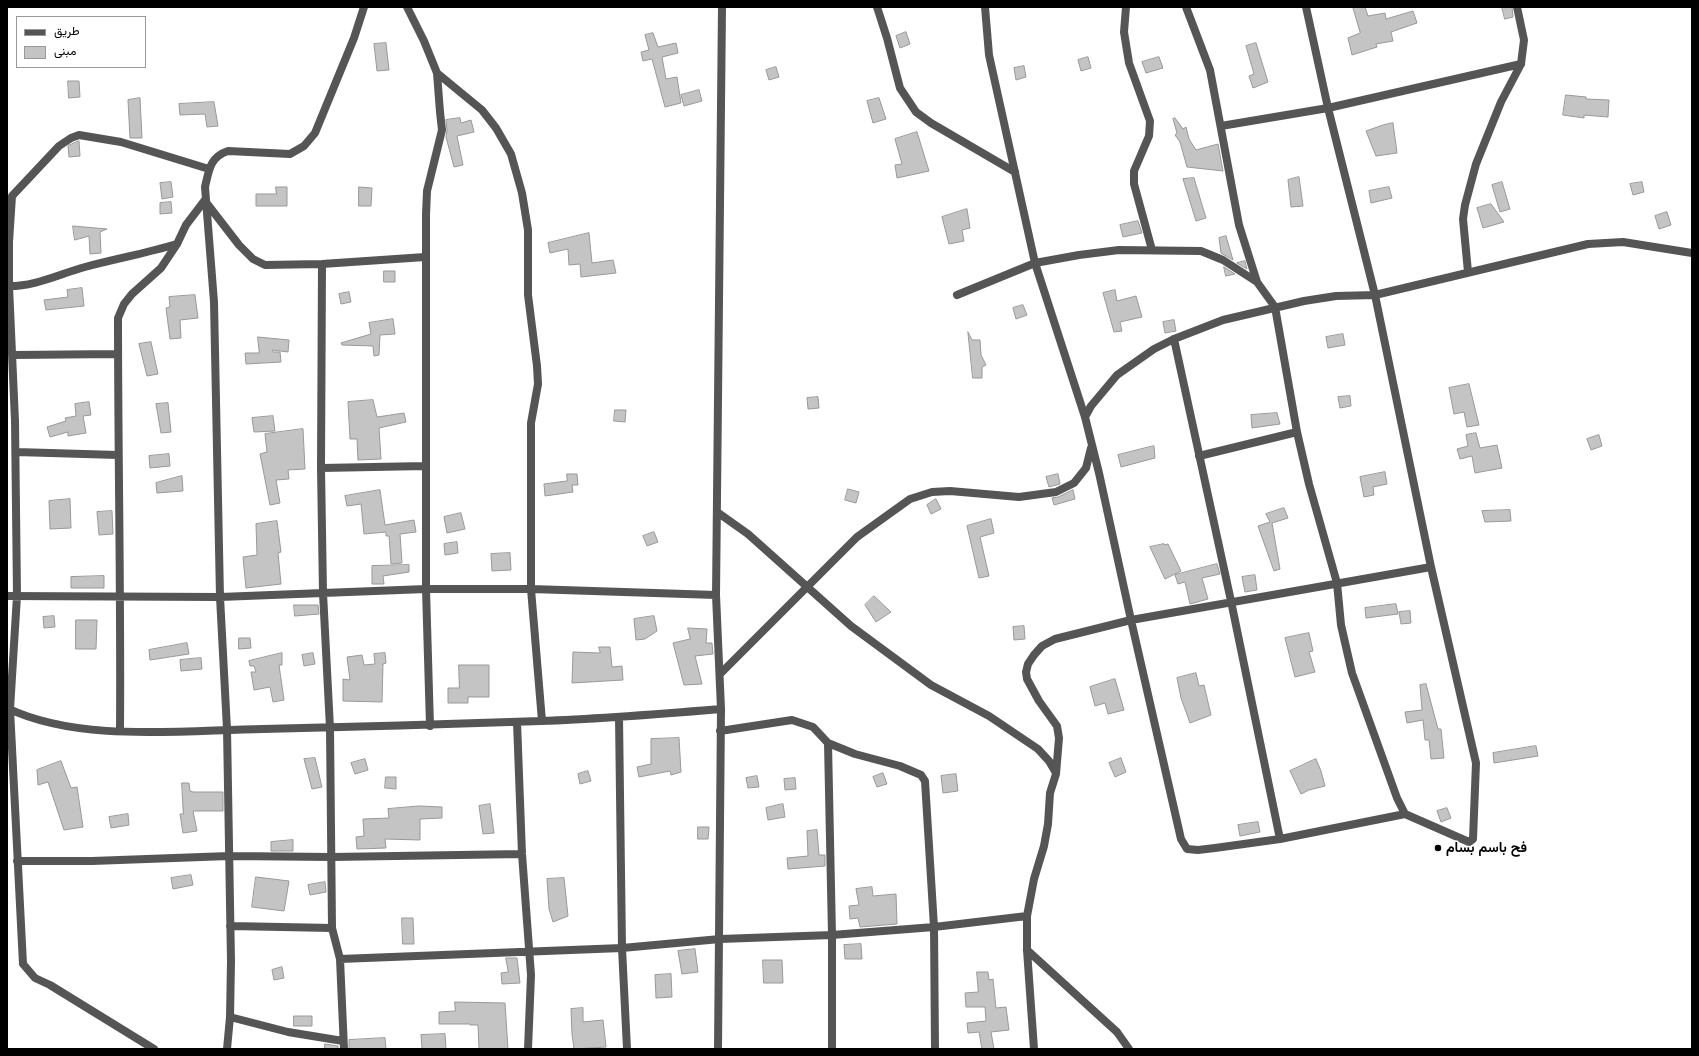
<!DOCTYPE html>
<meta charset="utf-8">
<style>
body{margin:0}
#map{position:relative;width:1699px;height:1056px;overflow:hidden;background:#fff;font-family:Quicksand,Vazirmatn,sans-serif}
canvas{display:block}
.frame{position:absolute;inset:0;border:8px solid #000;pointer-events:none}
.legend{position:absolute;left:16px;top:16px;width:130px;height:52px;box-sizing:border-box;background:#fff;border:1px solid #999;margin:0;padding:5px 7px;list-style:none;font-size:12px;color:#000}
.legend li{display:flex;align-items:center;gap:8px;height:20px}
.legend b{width:20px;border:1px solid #999}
</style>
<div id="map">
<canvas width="1699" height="1056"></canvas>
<div class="frame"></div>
<ul class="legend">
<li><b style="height:5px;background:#555"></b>طريق</li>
<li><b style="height:11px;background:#c4c4c4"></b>مبنى</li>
</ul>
</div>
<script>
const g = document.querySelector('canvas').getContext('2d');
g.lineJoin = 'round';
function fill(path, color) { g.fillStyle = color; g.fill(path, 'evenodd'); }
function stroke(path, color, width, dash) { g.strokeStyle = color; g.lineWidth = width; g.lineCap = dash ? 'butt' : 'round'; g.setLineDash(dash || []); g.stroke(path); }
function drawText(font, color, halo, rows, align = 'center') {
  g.font = font + ' Quicksand,Vazirmatn,sans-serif'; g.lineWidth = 3; g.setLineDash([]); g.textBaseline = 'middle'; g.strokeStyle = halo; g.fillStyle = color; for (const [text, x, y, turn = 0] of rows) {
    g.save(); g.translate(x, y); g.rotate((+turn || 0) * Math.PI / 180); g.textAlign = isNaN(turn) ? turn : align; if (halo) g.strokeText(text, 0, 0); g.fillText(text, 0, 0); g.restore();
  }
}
const building = new Path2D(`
 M1353,7H1365L1368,16L1385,13L1386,19L1413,11L1417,23L1391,32L1393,41L1376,44L1377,47L1352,55L1348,38L1360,33Z
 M1502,7H1512L1513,17L1505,19Z
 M906,32L910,44L900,48L896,36Z
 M653,33L658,47L676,43L678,53L662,57L666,79L677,77L681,103L665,107L652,59L643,61L641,52L649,50L645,35Z
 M386,43L389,70L377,71L374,44Z
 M1256,43L1268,82L1253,88L1249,76L1254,74L1246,46Z
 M1088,57L1091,68L1081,71L1078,60Z
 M1159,57L1163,68L1146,73L1142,62Z
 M1024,66L1026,77L1016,80L1014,68Z
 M776,67L779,77L769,80L766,70Z
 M68,81H79L80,97L69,98Z
 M699,90L702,101L684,106L681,95Z
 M1566,95L1586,97V99L1609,100L1608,117L1584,115V118L1563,115Z
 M140,98L142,138H130L128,100Z
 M879,98L886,119L873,123L867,101Z
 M214,102L218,126L207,127L205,114L180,115L179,104Z
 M460,118L461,123L471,120L474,132L457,136L463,165L454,167L446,137L447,130L446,120Z
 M1175,118L1183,129L1186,127L1189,139L1196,150L1218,144L1223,171L1187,167L1180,142L1175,135L1177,133L1173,119Z
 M1393,123L1397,153L1376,156L1366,131L1383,125Z
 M917,132L929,171L897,178L895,165L902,164L895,139Z
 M79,141L80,156L69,157L68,146Z
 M1299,177L1303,206L1291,207L1288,180Z
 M1194,178L1206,218L1196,221L1183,179Z
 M171,182L173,197L162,199L160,183Z
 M1502,182L1510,209L1500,212L1492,185Z
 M1642,182L1644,192L1633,195L1630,184Z
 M276,187H287V206H256V194H276Z
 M359,187L372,188L371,206H359Z
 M1389,187L1392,198L1371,203L1369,191Z
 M171,202L172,213L160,214V203Z
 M1491,204L1504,222L1483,228L1477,208Z
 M967,209L970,228L962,230L964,241L949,244L942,217Z
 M1667,212L1671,225L1659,229L1655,216Z
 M1138,221L1142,233L1123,237L1120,225Z
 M73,226L107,229L100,232L101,253L90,254L89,236L75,240Z
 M589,233L592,263L613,260L616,273L581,277L580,264L569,265L568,249L550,253L548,243Z
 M1226,236L1233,260L1221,253L1219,238Z
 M1245,261L1247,269L1237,263Z
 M1224,267L1235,274L1226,276Z
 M384,271H395V282H384Z
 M82,288L84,306L46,310L44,300L68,297L67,290Z
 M1115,290L1117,301L1136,296L1142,317L1120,322L1122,331L1114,332L1103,293Z
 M349,292L351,302L341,304L339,294Z
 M195,295L198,318L180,320L181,338L170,339L166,308L170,307L169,297Z
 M1023,305L1027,315L1016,319L1013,308Z
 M393,319L395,334L380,335L379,355L374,356L373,346L342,345L341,343L371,334L369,323Z
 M1174,320L1176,331L1165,333L1163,322Z
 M968,332L972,340H980L981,355L986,365L982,367V378H973Z
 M1343,334L1345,345L1328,348L1326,337Z
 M258,337L289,340L288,352L272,350L273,352H280L281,362L246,364L245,353H259Z
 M151,342L158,374L147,376L139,344Z
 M1469,384L1479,425L1467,427L1464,412L1454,414L1449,388Z
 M1350,396L1351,406L1340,408L1338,397Z
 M818,397L819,408L808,409L807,398Z
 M373,400L377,417L404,413L406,422L379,428L381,459L358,460L357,439H350L348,402Z
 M89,402L91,415L83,416L86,433L68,436V432L50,437L47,427L66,421L65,418L76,416L75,404Z
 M168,403L171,432L161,433L156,404Z
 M615,410H626L625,422L614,421Z
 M1277,413L1280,424L1252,428L1251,415Z
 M273,416L275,431L254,432L252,418Z
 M303,429L305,469L288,470L289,479L276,480L280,503L270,505L260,454L267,452L265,434Z
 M1476,433L1480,448L1497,445L1502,468L1475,473L1472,456L1460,459L1457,449L1468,446L1466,435Z
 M1599,435L1602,446L1591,450L1587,439Z
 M1154,446L1155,458L1121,467L1118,455Z
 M169,454L170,466L150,468L149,456Z
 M1385,472L1387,484L1373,487L1374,495L1364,497L1360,477Z
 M567,474H577L578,485H572L573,492L545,496L544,484L567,481Z
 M1058,474L1060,484L1049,487L1046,477Z
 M182,476L183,491L157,493L156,483Z
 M848,489L859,492L856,503L845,500Z
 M380,490L385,525L414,520L416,532L400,534L402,563L391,564L389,536H386V532L364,534L361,504L347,506L345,496Z
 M1073,490L1075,499L1054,505L1052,498L1058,497Z
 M70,499L71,528L50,529L49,501Z
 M936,499L941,509L931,514L927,505Z
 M1284,508L1288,518L1272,523L1280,569L1274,571L1258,526L1270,522L1266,514Z
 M1510,510L1511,521L1485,522L1482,511Z
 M112,511L113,534L99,535L97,512Z
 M461,513L465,529L447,533L444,517Z
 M991,519L994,533L980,537L989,576L979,578L967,526Z
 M277,521L281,552L278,553L281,584L246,588L243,557L257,555L256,524Z
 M654,532L658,542L647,546L643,536Z
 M457,542L458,553L445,555L444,544Z
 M1164,544V545L1168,544L1181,571L1165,579L1150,547Z
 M510,553L511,570L492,571L491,554Z
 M1217,564L1220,574L1202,578L1208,599L1190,604L1185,582L1178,584L1175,575Z
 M409,565V572L383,576L384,584H372V566Z
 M1255,575L1257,590L1245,592L1242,577Z
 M104,576V588H71V577Z
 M874,596L891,612L876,622L865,605Z
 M1396,604L1398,614L1366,618L1365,608Z
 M294,605H318L319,614L295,616Z
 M1410,611L1411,623L1401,624L1399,612Z
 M54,616L55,627L44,628L43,617Z
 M654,616L657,631L645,639L636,640L634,619Z
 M76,620H97L96,649H76Z
 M1024,626L1025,639L1014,640L1013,627Z
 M688,628L707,629L706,643H712L713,654L695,656L702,684L684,685L673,643L690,639Z
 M1309,633L1313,651L1309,652L1315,672L1295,677L1285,638Z
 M239,638H250L251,648L239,649Z
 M187,643L189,654L150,660L149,650Z
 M599,647H610L612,667L622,666L623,680L572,683L573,652L600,653Z
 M282,653V665H279L284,700L273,702L270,687L254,690L251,672H256L254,666H250L249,661Z
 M313,653L315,664L304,666L302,655Z
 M385,653L386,663L383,664L382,702L343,701V679L350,680L347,657L362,655L364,665L375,664L374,654Z
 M201,658L202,669L181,671L180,660Z
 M459,665H489V697H468V703H448V688H459Z
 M1196,673L1199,686L1204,685L1211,715L1190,723L1181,698L1177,678Z
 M1115,679L1124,710L1108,714L1105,703L1095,706L1090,687Z
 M1426,684L1438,729H1441L1444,758L1431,759L1429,740H1425L1423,720L1407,723L1405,712L1422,710L1420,685Z
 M679,738L681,772L671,775L670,771L639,777L637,767L651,764V739Z
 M1536,746L1538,756L1494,763L1493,753Z
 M315,758L322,787L312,789L304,759Z
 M1121,758L1126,772L1115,777L1109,763Z
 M365,759L368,770L355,774L351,763Z
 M1316,759L1321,771L1325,786L1309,790L1301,794L1290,771Z
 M61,761L71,788L77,787L83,827L64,830L48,782L38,785L37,770Z
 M588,771L591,781L580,784L578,774Z
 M883,773L887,784L877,787L873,777Z
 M956,774L958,791L943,793L941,776Z
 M757,776L759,787L748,788L746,778Z
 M386,777H396V789L385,788Z
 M795,778L796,789L785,790L784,779Z
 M182,783H189L190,791L193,792H223V811H193L197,831L183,833L180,814H183Z
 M490,804L494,833L483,834L479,806Z
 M783,804L785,817L768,820L766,808Z
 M419,806L442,807V818L420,819V840L385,839L386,848L357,849L356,837L364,836L363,819L389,818L388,809Z
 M1447,808L1451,818L1441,822L1437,811Z
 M128,814L129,825L111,828L109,817Z
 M1258,822L1260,832L1240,836L1238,825Z
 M698,827H709L708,839H698Z
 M817,830L819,855H825V866L788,869L787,858L808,856L807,831Z
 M293,840V851H271V842Z
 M191,875L193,885L173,889L171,878Z
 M256,877L289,881L284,911L252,907Z
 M564,878L568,916L553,922L549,909L547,879Z
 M325,882L326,892L310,895L308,885Z
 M872,887L873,896L896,894L897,924L860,927L858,918L850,919L849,906L859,905L856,889Z
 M402,918H413L414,944H403Z
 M861,944L862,959H845L844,945Z
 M695,949L698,972L682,974L678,951Z
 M506,958H517L520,983L502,984L501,973L508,972Z
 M763,960H782L783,983H764Z
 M282,967L284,978L274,980L272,970Z
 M977,972H988L989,980L993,979L996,1008L1006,1007L1009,1030L991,1032L994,1049H982L979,1032L968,1033L967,1023L986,1021L985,1007H966L965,993L978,992Z
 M671,974L672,997L656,998L655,975Z
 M455,1002L505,1003L508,1049H479L478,1025H470V1024H439V1012L455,1011Z
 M583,1008V1022L603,1020L606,1047L574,1049L572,1034L571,1009Z
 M294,1016H312V1026H294Z
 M445,1034L446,1049H422L421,1035Z
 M385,1038L386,1049H349V1040Z
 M325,1044L338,1046V1049H325Z`);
const street = new Path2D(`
 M407,7L424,41L437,73L440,112L442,130L427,191L426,215V589L430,726
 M877,7L887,38L900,88L916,112L931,123L1015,172
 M985,7L989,55L1035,263L1085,417L1099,473L1131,620L1181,839L1187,849L1198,850L1215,848L1280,839L1405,814L1469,842L1473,839L1476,763L1431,567L1375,295L1328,108L1306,7
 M1126,7L1124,32L1129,63L1150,121L1149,136L1134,171V184L1152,250
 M1186,7L1210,70L1239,225L1257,282L1275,307L1297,432L1309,484L1337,583L1341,625L1352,673L1397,798L1405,814
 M437,73L482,110L496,128L511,154L522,193L528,230V295L537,366L538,384L531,423V589L542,721
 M1221,126L1328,108L1521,64
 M205,201L239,245L253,259L265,265L322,264L425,257
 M322,264L321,468L323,593L330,728L332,928L340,959L344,1049
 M1468,272L1463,219L1465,205L1476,164L1501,102L1521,64L1524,40L1517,7
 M7,286C34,287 59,274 85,267C115,259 147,253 177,244
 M957,295L1035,263L1079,255L1119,250L1201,251L1223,260L1257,282
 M1174,339L1231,601L1280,839
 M13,355L118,354
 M1085,417L1091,406L1117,375L1154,349L1174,339L1223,320L1304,301L1336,296L1375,295L1588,244L1623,242L1692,253
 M16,452L118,455
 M1199,456L1297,432
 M321,468L426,466
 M717,512L748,534L851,626L931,685L989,716L1038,749L1049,761L1056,773
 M7,596L220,597L426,589H531L716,595
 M721,673L857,537L910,499L932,492L950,491L1019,497L1056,492L1074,483L1086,468L1091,448
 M7,708C80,743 183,730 263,729C356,727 448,724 541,721C601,719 661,714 721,709
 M619,717L622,948L627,1049
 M517,722L522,854L531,975L528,1049
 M120,731C121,594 118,456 118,318L124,304L132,294L161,268L177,244L186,225L205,200
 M720,731L792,720L813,727L828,743L855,754L900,766L921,775L925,781L934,927L935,1049
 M828,743L832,935V1049
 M17,861H92L229,856L332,857L522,854
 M230,926L332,928
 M1027,950L1117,1032L1129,1049
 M340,959L622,948L720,939L832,935L934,927L1027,916
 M230,1017L288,1032L343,1041
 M154,1049L50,985L35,978L23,964L10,709L17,596L15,421L9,286V242L12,196L59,146L71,138L79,135L121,142L209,169
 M227,1049L230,1017L231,961L227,729L220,597L214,302L205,187C209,170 210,157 228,151L290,154L304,146L315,133L354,38L364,7
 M718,1049L721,709L716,595L722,7
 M1034,1049L1027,950V916L1034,879L1044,846L1048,824L1050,793L1056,774L1059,738L1057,726L1039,701L1027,679L1026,672L1028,664L1034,655L1042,646L1055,639L1131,620L1431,567`);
const markers = [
 [1438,848,4,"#000"]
];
const poiNames = [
 ["فح باسم بسام",1446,848]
];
fill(building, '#c4c4c4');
stroke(building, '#999', 1);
stroke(street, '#555', 8);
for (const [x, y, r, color] of markers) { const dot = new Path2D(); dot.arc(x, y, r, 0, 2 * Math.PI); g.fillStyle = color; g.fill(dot); stroke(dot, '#fff', 1.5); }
drawText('bold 14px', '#000', '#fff', poiNames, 'left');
</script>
